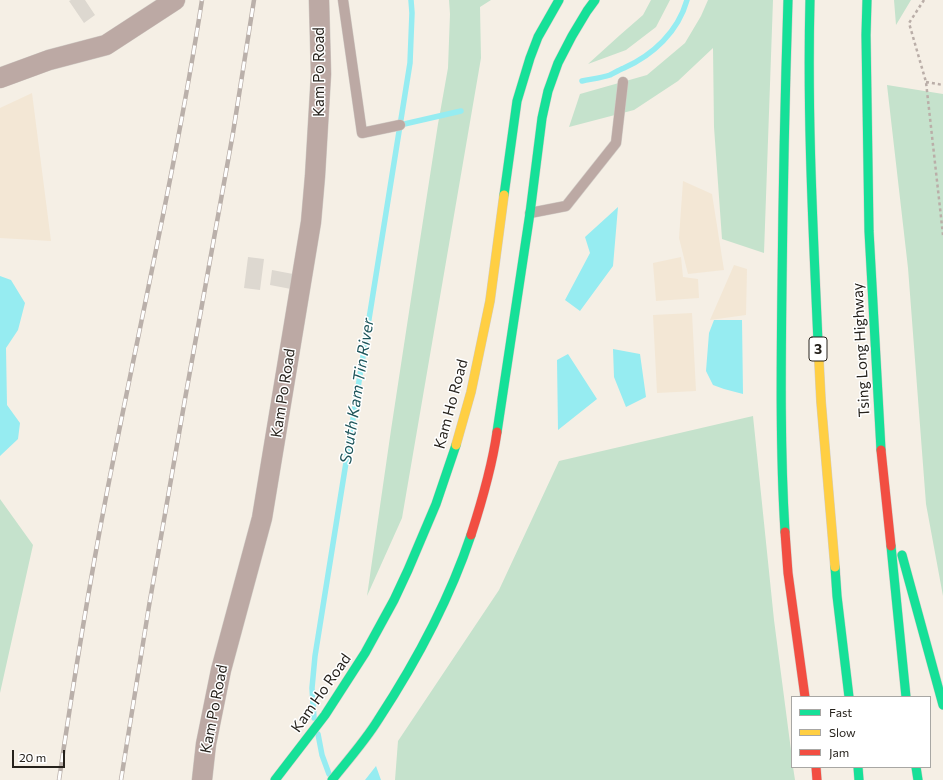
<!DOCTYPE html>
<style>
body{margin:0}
#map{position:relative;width:943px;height:780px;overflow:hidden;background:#f5efe5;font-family:Commissioner,sans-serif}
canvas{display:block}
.legend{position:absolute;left:791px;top:696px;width:140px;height:72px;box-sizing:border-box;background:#fff;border:1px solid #a8a7a4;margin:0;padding:5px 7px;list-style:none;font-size:12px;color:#26221c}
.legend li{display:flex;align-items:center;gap:8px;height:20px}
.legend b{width:20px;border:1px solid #a8a7a4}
.scale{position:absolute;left:12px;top:750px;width:53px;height:18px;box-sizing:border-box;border:2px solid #26221c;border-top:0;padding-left:5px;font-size:12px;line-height:14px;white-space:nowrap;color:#26221c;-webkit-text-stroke:3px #fff;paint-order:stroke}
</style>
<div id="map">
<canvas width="943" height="780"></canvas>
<ul class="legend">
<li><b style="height:5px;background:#16e098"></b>Fast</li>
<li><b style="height:5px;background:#ffcf43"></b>Slow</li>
<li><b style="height:5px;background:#f24e42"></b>Jam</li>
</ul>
<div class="scale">20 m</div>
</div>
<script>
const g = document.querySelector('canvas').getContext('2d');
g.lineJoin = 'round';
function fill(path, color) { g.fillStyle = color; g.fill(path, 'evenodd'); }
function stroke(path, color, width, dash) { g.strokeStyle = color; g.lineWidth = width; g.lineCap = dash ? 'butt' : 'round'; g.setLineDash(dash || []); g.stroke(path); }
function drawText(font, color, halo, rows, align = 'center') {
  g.font = font + ' Commissioner,sans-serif'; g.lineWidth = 3; g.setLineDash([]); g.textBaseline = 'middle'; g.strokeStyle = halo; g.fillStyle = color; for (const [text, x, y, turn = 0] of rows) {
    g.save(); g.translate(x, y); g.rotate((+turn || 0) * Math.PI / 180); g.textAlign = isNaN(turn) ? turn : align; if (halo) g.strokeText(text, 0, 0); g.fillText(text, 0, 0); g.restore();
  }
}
const built = new Path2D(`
 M32,93L51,241L0,238V108Z
 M683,181L712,194L724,270L688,274L679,238Z
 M681,257L683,277L698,279L699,298L656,301L653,263Z
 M734,265L747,269L746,315L710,320Z
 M692,313L696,391L657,393L653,315Z`);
const green = new Path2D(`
 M449,0H491L480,7L481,58L402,518L367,596L391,430L418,253L438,124L448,68L450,14Z
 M651,0H670L656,27L626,50L588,64L620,35L643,15Z
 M708,0H773L764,253L722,239L714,127L713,48L678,81L634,110L569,127L580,94L647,75L685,43L701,16Z
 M894,0H911L896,25Z
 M887,85L943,94V596L926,504L908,268Z
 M753,416L774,620L792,758V767H793L795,780H395L398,741L499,590L559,461Z
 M0,499L33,545L0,693Z`);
const water = new Path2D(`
 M618,207L613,266L580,311L565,300L590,253L585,237Z
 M0,276L11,280L25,303L18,330L6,348L7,405L20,423L18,439L0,456Z
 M714,320H742L743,394L724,389L713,385L706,371L709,333Z
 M613,349L640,354L646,397L626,407L614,377Z
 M568,354L597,399L558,430L557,360Z
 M376,766L381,780H365Z`);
const stream = new Path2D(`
 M582,81C591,79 601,78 610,75C614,73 619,70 624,68C653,55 678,32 687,0
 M400,125L461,111
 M314,718L312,688L315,656L410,63L412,13L411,0
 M318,734L322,755L329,774`);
const building = new Path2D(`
 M71,0H85L95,15L84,23L69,1Z
 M248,257L264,259L260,290L244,288Z
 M272,270L293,274L291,289L270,285Z`);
const path = new Path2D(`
 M924,0L909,23L926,82L943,235
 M926,82L943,85`);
const lane = new Path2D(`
 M343,0L362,133L400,125
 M530,213L566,206L616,143L623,82`);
const street = new Path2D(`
 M0,78L49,60L106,45L175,0
 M202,780L206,744L221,670L262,518L311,222L315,176L321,74L319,0`);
const fast = new Path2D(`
 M810,0C807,114 813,228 818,342
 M867,0L866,35L869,231L881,450
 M504,195L517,101L530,58L538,37L559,0
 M497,432L530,213L542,118L548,91L558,63L572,36L587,11L595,0
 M785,532C780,450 781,367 782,284C783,189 785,95 788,0
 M891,546L906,697
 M902,555L943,705
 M835,567L837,596L849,697
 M858,767L859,780
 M916,767L918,780
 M275,780L325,715L365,653L394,600L408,570L436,504L456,445
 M332,780C348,760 365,741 378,720C416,662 449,601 471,535`);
const slow = new Path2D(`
 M818,342L821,401L835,567
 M456,445L471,392L490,301L504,195`);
const jam = new Path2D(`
 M881,450L891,546
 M785,532L788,573L805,697
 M471,535C482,501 492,467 497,432
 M816,767L817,780`);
const rail = new Path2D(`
 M59,780C73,685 88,591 106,497C138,331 176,167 202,0
 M121,780L149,606L185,399L233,133L254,0`);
const shields = [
 [818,349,18]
];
const shieldNames = [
 ["3",818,349]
];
const streetNames = [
 ["Kam Po Road",319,72,-90],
 ["Tsing Long Highway",861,350,-93],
 ["Kam Po Road",283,393,-81],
 ["Kam Ho Road",451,404,-75],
 ["Kam Ho Road",321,693,-55],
 ["Kam Po Road",214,709,-79]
];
const waterNames = [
 ["South Kam Tin River",357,391,-81]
];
fill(built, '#f3e7d5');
fill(green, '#c5e2cc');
fill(water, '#96ecf1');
stroke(stream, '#96ecf1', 5.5);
fill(building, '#ddd8d0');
stroke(lane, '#d2cdc7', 11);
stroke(street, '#d2cdc7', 21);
stroke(fast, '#d2cdc7', 10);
stroke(slow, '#d2cdc7', 10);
stroke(jam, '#d2cdc7', 10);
stroke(path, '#baaea8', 2.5, [3, 3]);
stroke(lane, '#bca9a4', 10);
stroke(street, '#bca9a4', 20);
stroke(fast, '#16e098', 9);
stroke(slow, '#ffcf43', 9);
stroke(jam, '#f24e42', 9);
stroke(rail, '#bab0aa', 4.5);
stroke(rail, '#fff', 3, [9]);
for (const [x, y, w] of shields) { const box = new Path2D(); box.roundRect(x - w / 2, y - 12, w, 24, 3); g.fillStyle = '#fff'; g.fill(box); stroke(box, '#26221c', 1); }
drawText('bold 14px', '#26221c', null, shieldNames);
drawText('15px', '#26221c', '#fff', streetNames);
drawText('italic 16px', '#1e555a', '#fff', waterNames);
</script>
